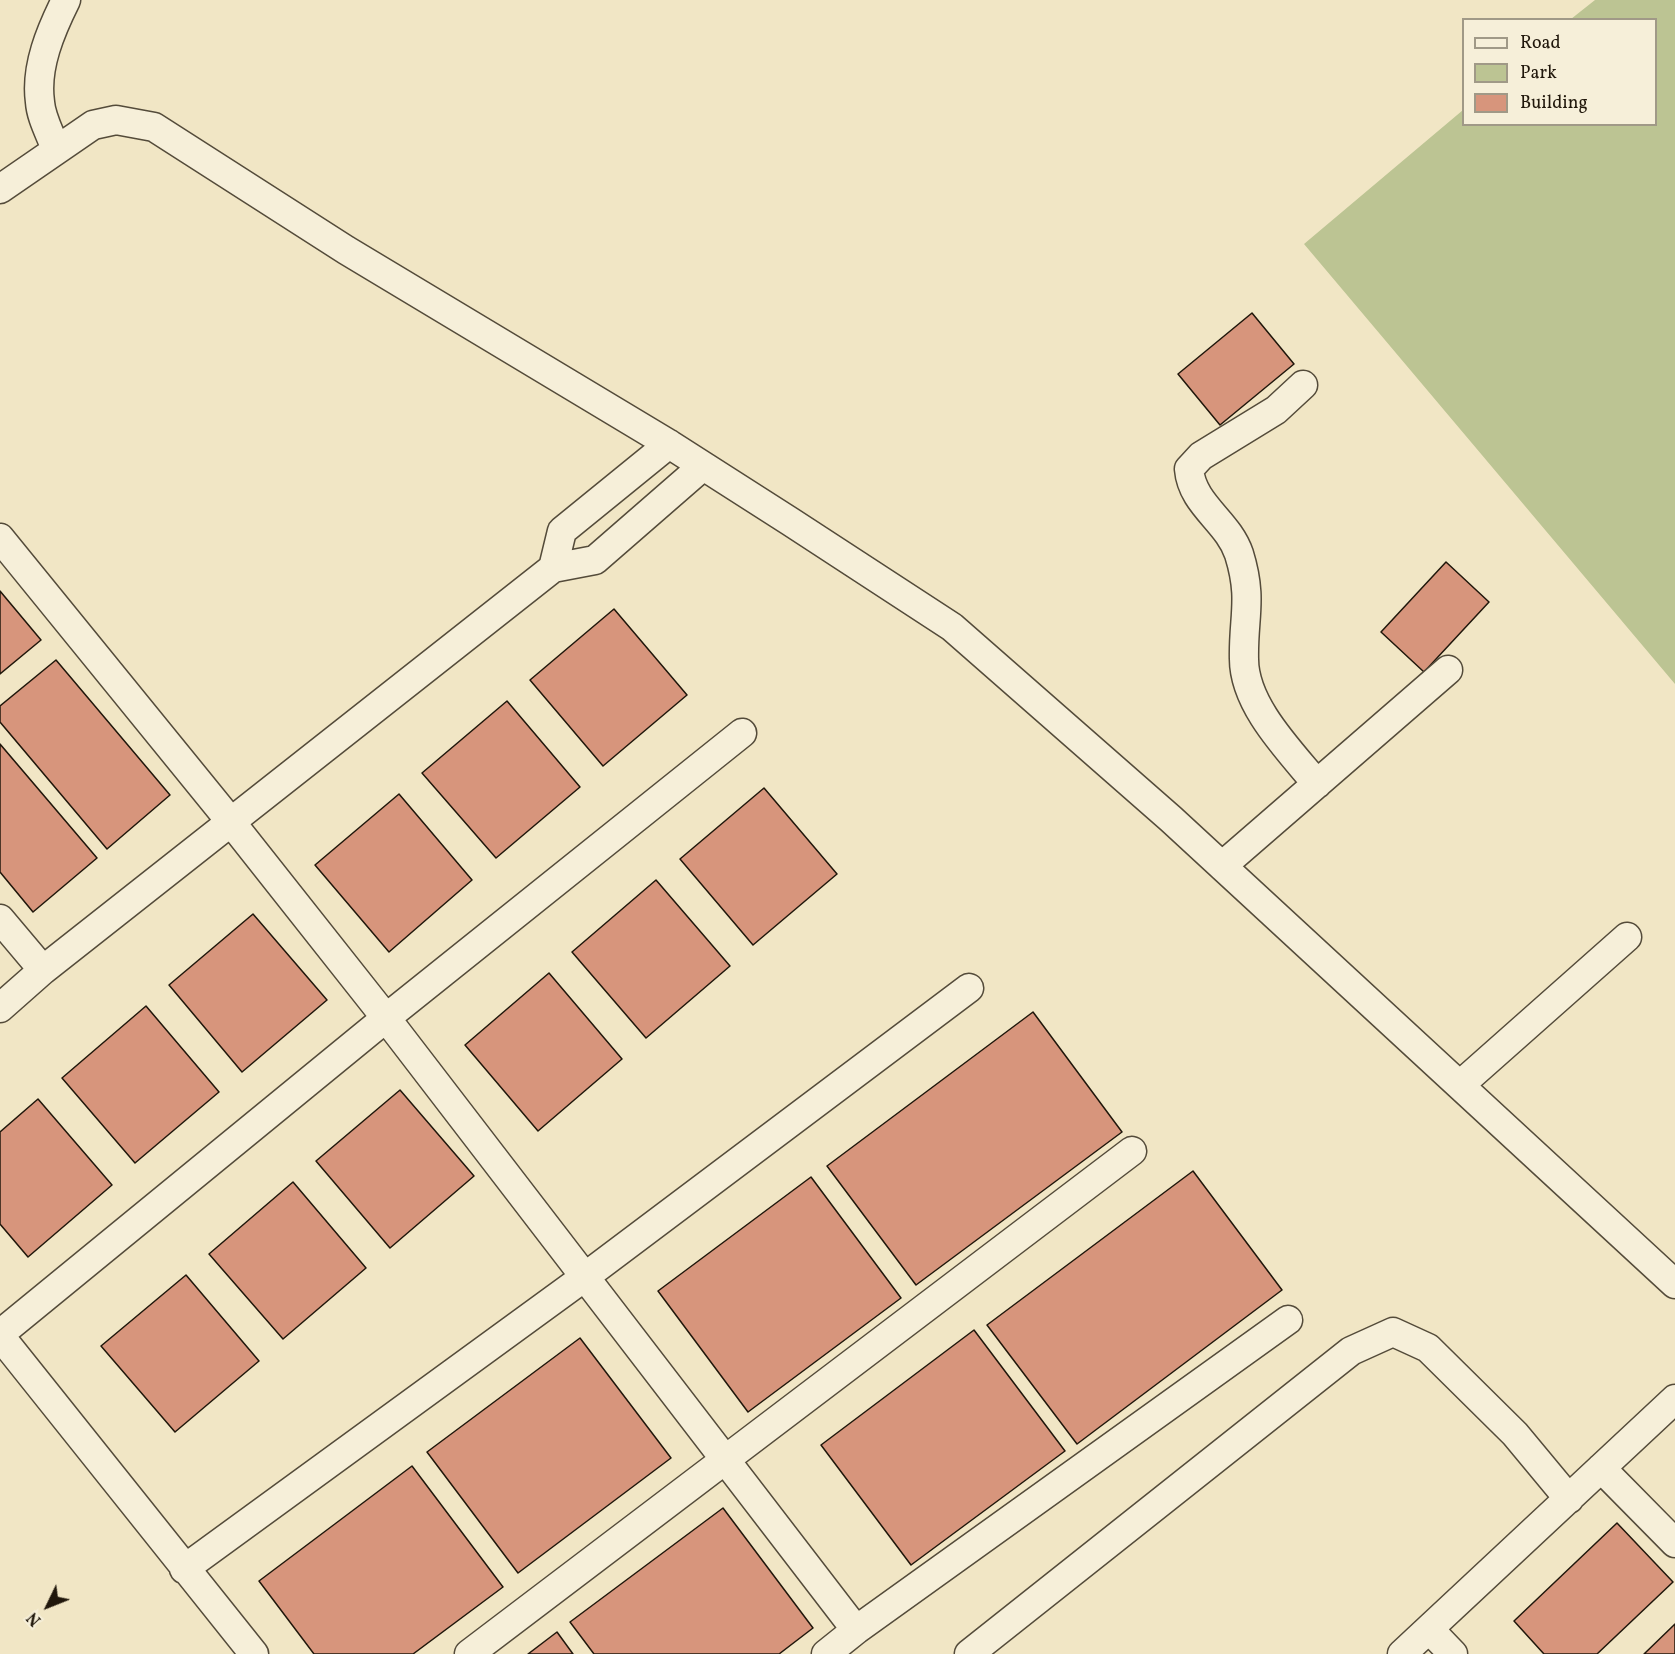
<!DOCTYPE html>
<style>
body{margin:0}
#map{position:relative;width:1675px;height:1654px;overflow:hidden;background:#f1e6c5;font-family:Vollkorn,serif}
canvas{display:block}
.legend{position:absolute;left:1462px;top:18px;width:195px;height:108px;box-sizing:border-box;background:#f6efd9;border:2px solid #a09987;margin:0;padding:8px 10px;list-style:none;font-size:18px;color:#20170b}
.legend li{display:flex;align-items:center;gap:12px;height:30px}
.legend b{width:30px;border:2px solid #a09987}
.north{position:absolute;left:18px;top:1576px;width:60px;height:60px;-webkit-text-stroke:4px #f6efd9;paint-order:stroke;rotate:227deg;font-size:16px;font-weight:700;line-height:24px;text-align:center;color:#20170b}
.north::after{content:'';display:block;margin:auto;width:21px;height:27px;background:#20170b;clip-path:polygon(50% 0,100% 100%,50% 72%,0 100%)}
</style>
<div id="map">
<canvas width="1675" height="1654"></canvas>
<ul class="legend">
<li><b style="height:8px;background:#f6efd9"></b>Road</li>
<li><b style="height:16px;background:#bcc493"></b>Park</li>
<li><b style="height:16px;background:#d7957c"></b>Building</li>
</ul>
<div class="north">N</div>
</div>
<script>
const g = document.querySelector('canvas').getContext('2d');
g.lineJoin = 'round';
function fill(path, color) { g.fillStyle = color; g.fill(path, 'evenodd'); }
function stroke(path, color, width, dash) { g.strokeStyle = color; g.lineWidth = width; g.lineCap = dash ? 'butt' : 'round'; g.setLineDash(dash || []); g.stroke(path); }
const green = new Path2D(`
 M1595,0H1675V684L1304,244L1463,110L1464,124H1656V20L1571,19Z`);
const building = new Path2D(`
 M1252,313L1294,364L1220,425L1178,374Z
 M1446,562L1489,602L1424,672L1381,632Z
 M0,591L41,640L0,674Z
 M614,609L687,695L603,766L530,680Z
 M56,660L170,795L107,849L0,722V706Z
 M507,701L580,787L496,858L422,773Z
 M0,744L97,858L33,912L0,872Z
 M764,788L837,874L753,945L680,859Z
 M399,794L472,880L389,952L315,865Z
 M656,880L730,966L646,1038L572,952Z
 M253,914L327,1000L242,1072L169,985Z
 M549,973L622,1059L538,1131L465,1045Z
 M146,1006L219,1092L135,1163L62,1078Z
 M1033,1012L1122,1132L916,1285L827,1166Z
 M400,1090L474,1176L390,1248L316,1161Z
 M38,1099L112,1185L28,1257L0,1224V1132Z
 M1193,1171L1282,1290L1077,1444L987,1325Z
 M811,1177L901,1298L748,1412L658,1291Z
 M293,1182L366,1268L283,1339L209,1254Z
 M186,1275L259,1361L175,1432L101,1346Z
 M974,1330L1065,1451L911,1565L821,1445Z
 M580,1338L671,1458L518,1573L427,1452Z
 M412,1466L503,1587L413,1654H314L259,1581Z
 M723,1508L813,1628L779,1654H594L570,1622Z
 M1617,1523L1673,1582L1597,1654H1544L1514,1621Z
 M1675,1624V1654H1644Z
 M557,1632L573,1654H528Z`);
const minor = new Path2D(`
 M56,150C51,135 41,118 40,102C35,67 51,30 66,0
 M0,189L93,125L116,120L154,127L346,250L669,444L791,522L952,627L1171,819L1675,1284
 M1303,385L1276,410L1201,456L1189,469C1192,505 1228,521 1239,554C1253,599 1243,617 1244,659C1244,705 1289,750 1317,784
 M0,538L231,822L386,1018L856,1630L826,1654
 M553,568L562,531L669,444
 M1222,866L1448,670
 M0,919L43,970
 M0,1008L43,970L553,568L595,560L703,466
 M1460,1085L1627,937
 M0,1334L386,1018L742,733
 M0,1336L254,1654
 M1601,1468L1675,1543
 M184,1569L586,1276L969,988
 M1429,1629L1453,1654
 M856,1630L1288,1320
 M469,1654L1132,1151
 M969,1654L1351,1351L1393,1332L1428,1348L1515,1434L1569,1499
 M1402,1654L1675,1399`);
fill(green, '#bcc493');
fill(building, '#d7957c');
stroke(building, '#20170b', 1.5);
stroke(minor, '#544b3a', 31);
stroke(minor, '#f6efd9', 28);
</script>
